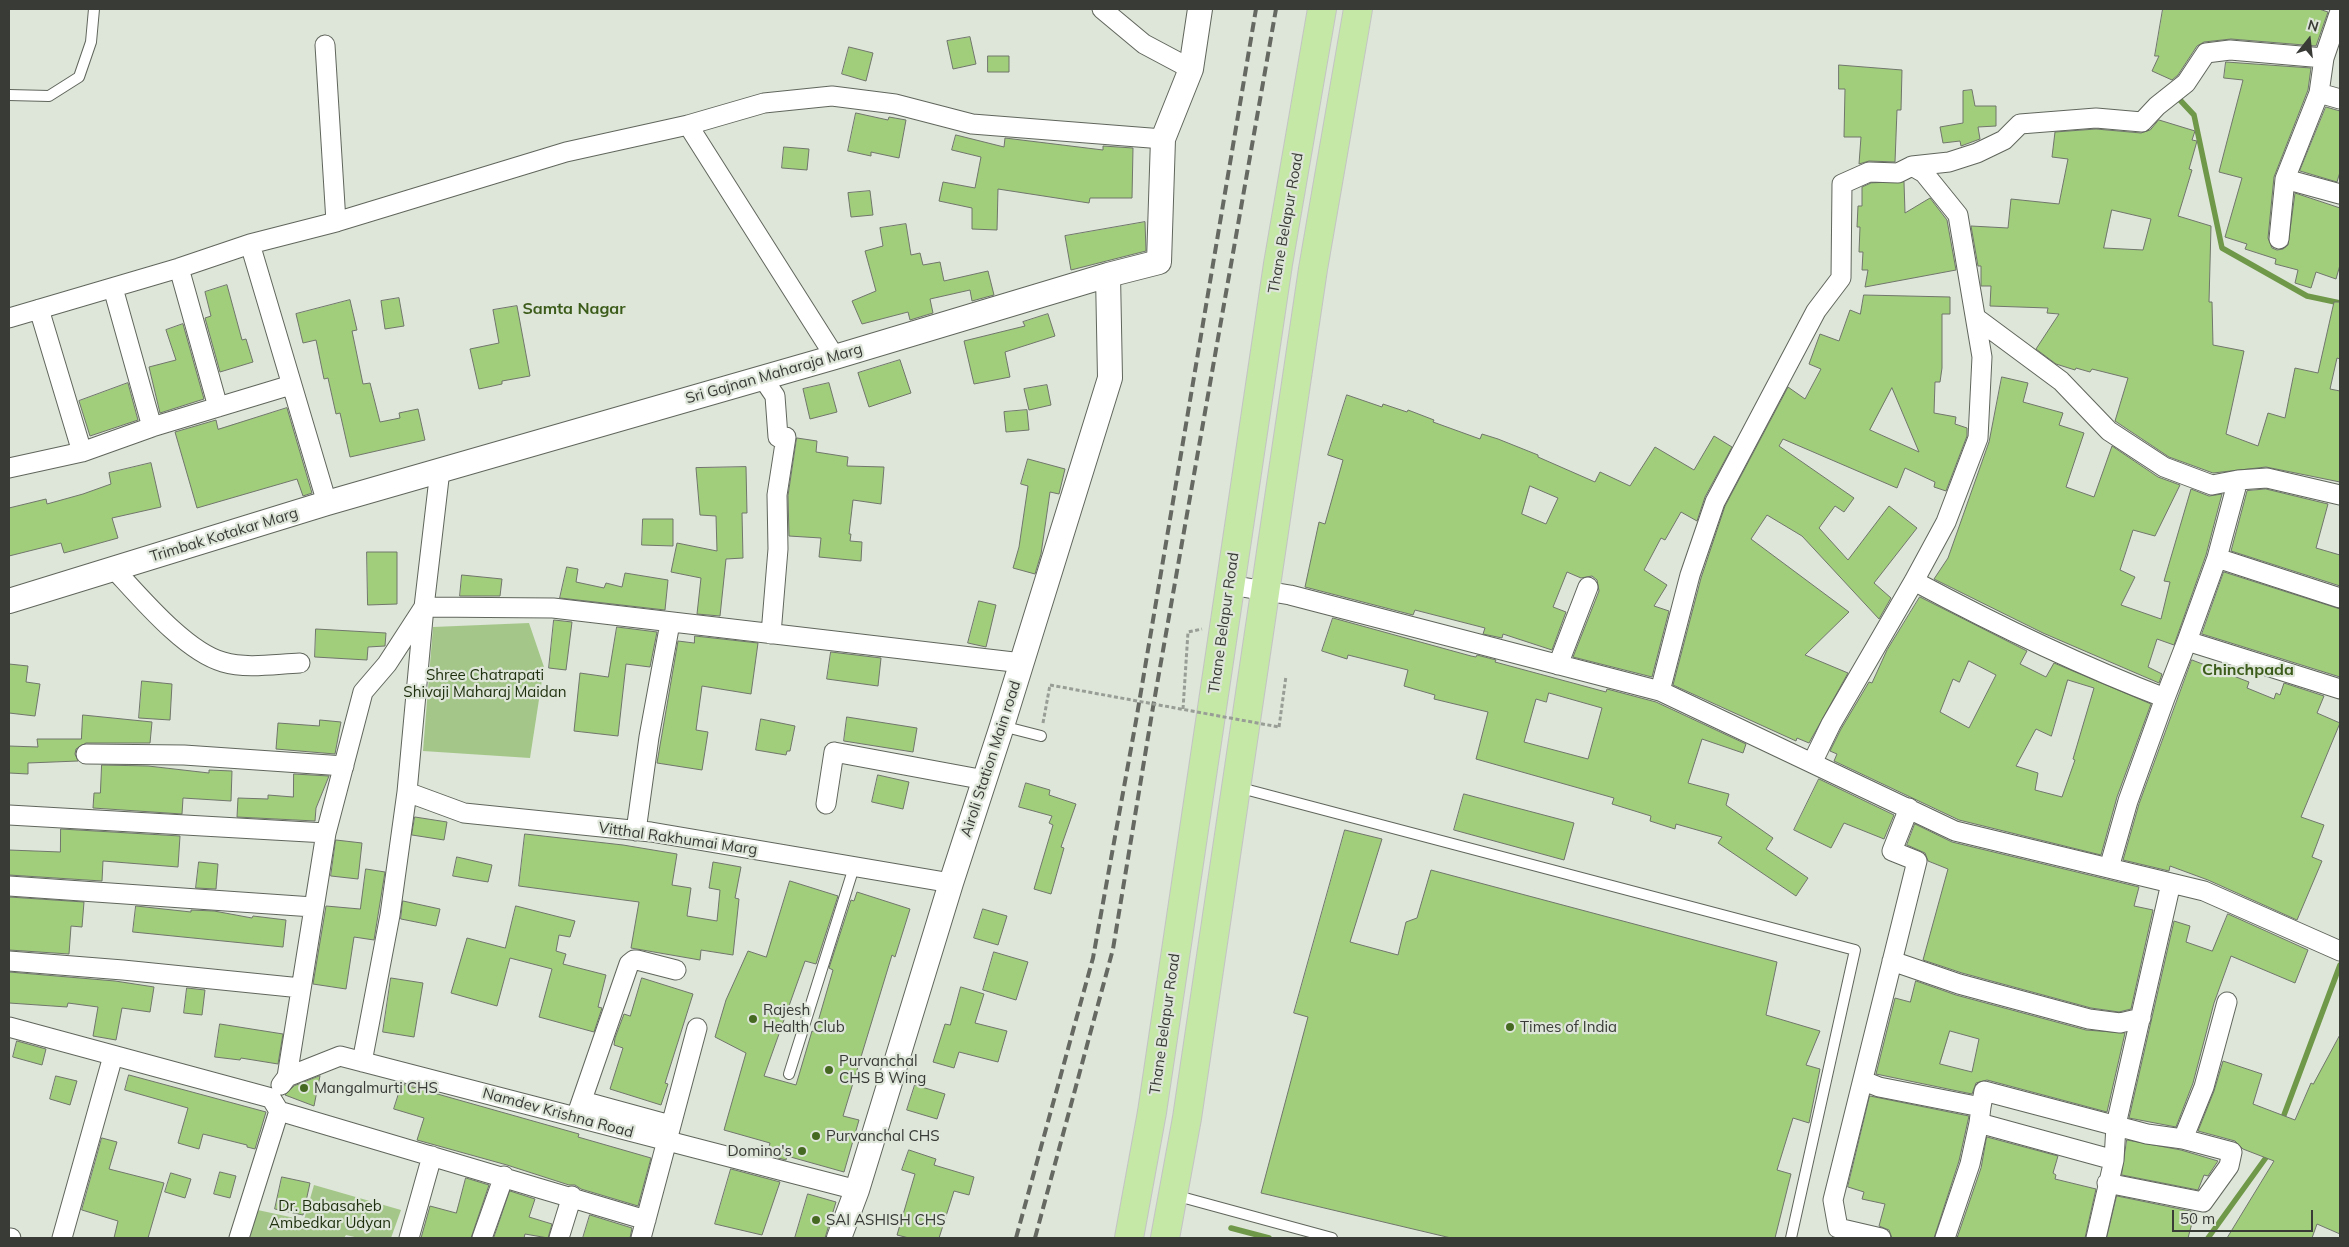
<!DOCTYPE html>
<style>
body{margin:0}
#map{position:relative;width:2349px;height:1247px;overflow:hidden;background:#dee5d9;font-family:Mulish,sans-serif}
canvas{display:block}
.frame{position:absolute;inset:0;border:10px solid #383b36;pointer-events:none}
.north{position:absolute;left:2284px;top:15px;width:50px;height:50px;-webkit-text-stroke:4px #dee5d9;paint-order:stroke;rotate:16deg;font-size:14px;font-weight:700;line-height:20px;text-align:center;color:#383b36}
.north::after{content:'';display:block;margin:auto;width:18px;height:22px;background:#383b36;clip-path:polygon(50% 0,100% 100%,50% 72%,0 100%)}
.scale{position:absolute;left:2172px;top:1210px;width:141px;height:22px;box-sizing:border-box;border:2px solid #383b36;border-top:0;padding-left:6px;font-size:15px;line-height:18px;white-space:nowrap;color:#383b36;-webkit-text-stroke:4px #dee5d9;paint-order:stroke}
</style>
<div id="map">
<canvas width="2349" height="1247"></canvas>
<div class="frame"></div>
<div class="north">N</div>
<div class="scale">50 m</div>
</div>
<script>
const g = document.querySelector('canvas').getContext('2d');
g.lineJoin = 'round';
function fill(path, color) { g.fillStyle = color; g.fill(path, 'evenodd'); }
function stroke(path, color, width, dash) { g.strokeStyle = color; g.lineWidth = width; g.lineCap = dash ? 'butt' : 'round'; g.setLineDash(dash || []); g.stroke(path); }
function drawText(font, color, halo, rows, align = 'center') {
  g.font = font + ' Mulish,sans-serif'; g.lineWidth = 4.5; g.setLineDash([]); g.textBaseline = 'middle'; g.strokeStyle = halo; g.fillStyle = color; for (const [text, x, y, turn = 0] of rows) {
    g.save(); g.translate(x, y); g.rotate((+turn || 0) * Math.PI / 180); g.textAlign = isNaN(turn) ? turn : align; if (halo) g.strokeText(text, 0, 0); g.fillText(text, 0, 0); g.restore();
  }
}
const green = new Path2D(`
 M529,623L544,667L530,758L423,751L433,627Z
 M314,1185L401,1210L391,1238H359L346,1235L344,1238H244L253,1209L304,1220Z`);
const stream = new Path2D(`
 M2180,100L2194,115L2222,248L2307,296L2340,303
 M2281,1123L2340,965
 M1231,1228L1269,1238
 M2208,1238L2270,1152`);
const building = new Path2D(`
 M2163,9H2319L2328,12L2316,46L2231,39L2204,42L2197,46L2178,75L2172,80L2152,71L2159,56H2155Z
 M970,37L976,64L953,69L947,41Z
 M849,47L873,53L866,81L842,74Z
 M988,56H1009V72H988Z
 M2226,62L2311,68L2308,90L2274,177L2268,238L2272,248L2277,250L2283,249L2288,245L2295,193L2340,208V265L2336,279L2316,272L2311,288L2295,283L2298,270L2275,264L2276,259L2245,249L2247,244L2225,237L2242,178L2219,172L2243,80L2224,78Z
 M1839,65L1902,70L1901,110H1897L1895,162L1869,161L1859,164L1861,137H1844L1845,89H1839Z
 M1972,90L1975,106H1996V126L1978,127L1980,139L1961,146L1960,141L1943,143L1940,127L1963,123V91Z
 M2326,107L2340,111V172L2337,182L2300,171Z
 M856,113L888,120L889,117L906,120L899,158L871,152V156L848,151Z
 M2159,120L2195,131L2192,140L2197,141L2189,169L2192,170L2178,216L2211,226L2209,302H2212L2213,345L2244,351L2226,434L2258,446L2268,413L2285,418L2295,368L2318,373L2334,302H2340V359L2337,358L2330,389L2340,391V482L2266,467L2213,473L2169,457L2115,421L2128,378L2092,369L2090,372L2076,368L2075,370L2056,364L2036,349L2059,314L2047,313L2048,308L1990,306L1991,286H1981V266H1978L1971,226L2008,228L2011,199L2059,204L2068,159L2052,157L2055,132L2096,129L2141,133L2150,130ZM2112,210L2151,219L2143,250L2104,248Z
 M956,135L1004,147L1005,138L1103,150V146L1133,148L1132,198H1090L1089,203L998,189L997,230L972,229V208L939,201L943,182L975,188L981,157L952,150Z
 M784,147L809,149L807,170L782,168Z
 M1904,182L1905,213L1930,198L1947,220L1956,270L1865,287L1868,270H1862L1863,252H1859L1860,227H1857L1858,206H1862V187L1871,183Z
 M870,191L873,215L851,217L848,193Z
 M1145,222L1146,251L1071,270L1065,236Z
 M906,224L911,255L920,253L923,265L940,262L944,281L988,271L994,295L972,301L970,290L930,299L933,313L910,320L908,312L862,324L852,301L876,291L865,251L883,246L880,228Z
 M227,285L242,340L246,339L253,362L220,372L205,318L211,316L205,292Z
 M1864,295L1950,297V314H1942V368L1940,382H1935L1934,413L1956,417L1955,424L1967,428V436L1946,491L1934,487L1935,482L1905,468L1897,488L1783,439L1779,446L1854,498L1844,512L1835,506L1819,528L1848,560L1889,506L1917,528L1874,583L1891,598L1879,619L1802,536L1767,515L1751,539L1849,612L1805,655L1848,673L1809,743L1797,738L1796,741L1673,685L1701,578L1725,506L1788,387L1805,399L1821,369L1809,364L1820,334L1839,341L1850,310L1860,314ZM1892,388L1919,452L1870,430Z
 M399,298L404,326L385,329L381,301Z
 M350,300L357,330L352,331L363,384L370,383L380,422L400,418L399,413L418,409L425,440L350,457L340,413L336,414L328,378L324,379L316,340L303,343L296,314Z
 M517,306L530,376L502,381V384L479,389L470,349L499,343L493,310Z
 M1048,314L1055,336L1005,352L1010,377L974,384L964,341L1025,326L1023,322Z
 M183,324L204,399L160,413L149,367L176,360L166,330Z
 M900,360L911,393L869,407L858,373Z
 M2002,377L2028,383L2023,402L2063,413L2059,425L2084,433L2066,487L2094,497L2112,446L2158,477L2180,485L2155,536L2133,530L2120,570L2135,577L2121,605L2161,619L2170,582L2164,581L2191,489L2209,496L2222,494L2206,555L2174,645L2157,639L2148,667L2162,674L2159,683L2043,633L1934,579L1948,558L1989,442Z
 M128,383L138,420L90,436L79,401Z
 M829,383L837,412L810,419L803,389Z
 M1047,385L1051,405L1029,410L1024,389Z
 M1347,395L1382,407L1383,404L1407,412L1408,410L1434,420L1433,422L1480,439L1482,434L1498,439L1538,455V457L1595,482L1600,472L1630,486L1655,447L1694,470L1714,436L1732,447L1705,497L1697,521L1681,512L1665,540L1661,538L1644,570L1667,585L1654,606L1669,611L1652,677L1573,657L1599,591L1597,580L1592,576L1581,578L1567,572L1553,607L1566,612L1552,650L1503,634L1502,638L1483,634L1485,628L1415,610L1413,615L1305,587L1319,522L1325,524L1343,460L1328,455ZM1530,486L1558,498L1546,524L1522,514Z
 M287,408L312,493L303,496L297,479L197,508L175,432L216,420L218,429Z
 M1027,410L1029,430L1006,432L1004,412Z
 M797,438L817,441L816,452L848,457L847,466L884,467L881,504L853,500L849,534H851L850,541L862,542L861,561L819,557L821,538L789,536L788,496Z
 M1028,459L1065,469L1059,494L1050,492L1041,554L1035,574L1013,568L1019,547L1028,486L1021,484Z
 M151,463L161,507L112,518L118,538L64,553L61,543L9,556V508L46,499L47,504L83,494L111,484L109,473Z
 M746,467L747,513H742L743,558L726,559L720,616L697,614L701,578L671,572L677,543L717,551L716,516L700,515L696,468Z
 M2266,489L2328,504L2316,548L2340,555V586L2231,551L2247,491Z
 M643,519H673V546L642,545Z
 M367,552H397V604L368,605Z
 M567,567L578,569L576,582L604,588L606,583L622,587L625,573L668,580L665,610L560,598Z
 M2224,572L2340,609V677L2202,634Z
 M462,575L502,579L500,596H460Z
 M1920,597L2027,651L2020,664L2046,677L2054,663L2151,704L2117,797L2101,855L1959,820L1834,761L1837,754L1830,751L1841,729L1869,682L1872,683L1887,650ZM1969,661L1996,675L1969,728L1940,712L1953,679L1959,682ZM2068,680L2094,688L2073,759L2075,760L2062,797L2035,790L2038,773L2016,766L2036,729L2051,736Z
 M979,601L996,605L986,647L968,643Z
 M1333,618L1471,656L1476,657L1477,655L1496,660L1495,662L1606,692L1607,689L1656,702L1746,744L1743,753L1702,739L1688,783L1729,794L1726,805L1773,838L1766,849L1808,878L1796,896L1718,843L1722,837L1676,824L1675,829L1650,821L1651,816L1612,804L1614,798L1476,759L1488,712L1434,699L1435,695L1404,686L1408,670L1348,655L1347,659L1322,651ZM1549,693L1602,708L1588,759L1524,742L1536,699L1546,702Z
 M554,620L572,622L566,670L549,668Z
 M617,627L657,632L650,667L626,664L618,736L574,731L580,673L608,677Z
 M316,629L386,633L385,646L368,647L367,660L315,657Z
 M695,636L758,643L751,694L702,686L696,730L708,732L702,770L657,763L678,641L694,643Z
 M831,652L881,658L878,686L827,679Z
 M2192,660L2249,682L2247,688L2274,699L2276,693L2280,695L2284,683L2324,696L2317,713L2340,723L2301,817L2324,825L2312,857L2322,861L2297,920L2208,880L2170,866L2169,871L2123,860L2139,804Z
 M9,664L28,666L26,682L40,684L35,716L9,713Z
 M142,681L172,684L170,720L139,718Z
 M83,715L152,722L150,743H86L76,749L75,754L78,761L28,763V774L9,773V746L38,747L37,739H81Z
 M847,717L917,728L913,752L844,741Z
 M761,719L795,726L790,751H787L786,755L756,750Z
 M320,720L341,722L335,754L276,749L278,723L319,726Z
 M102,765L148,766L209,773V770L232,771L231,801L183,798L182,814L93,808L94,793H100Z
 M294,774L329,776L316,808L315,821L237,817L238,798L268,799V795L293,797Z
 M878,775L909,782L903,809L872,802Z
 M1819,779L1894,815L1884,839L1844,823L1831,848L1794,830Z
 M1026,783L1050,790L1049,795L1076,804L1061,847L1064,848L1051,894L1034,889L1053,825L1049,823L1052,816L1019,807Z
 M1464,794L1574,823L1564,860L1454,830Z
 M415,817L447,822L444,840L412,835Z
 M1915,824L1952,842L2139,887L2134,906L2153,910L2131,1009L2119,1012L2091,1008L1962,973L1923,960L1948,869L1928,861L1925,853L1907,845Z
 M61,829L180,836L178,867L103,861L102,881L9,875V850L60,852Z
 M1345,830L1382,839L1350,942L1398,955L1406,922L1417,918L1431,870L1777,962L1766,1015L1820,1031L1806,1065L1820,1069L1809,1123L1793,1118L1777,1170L1791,1174L1775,1238H1451L1261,1193L1308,1017L1294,1013Z
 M525,834L623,845L677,854L672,885L691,888L687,916L717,921L720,890L709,888L713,862L741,867L735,898L739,899L733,955L701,950L700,960L631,948L639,902L519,886Z
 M336,840L362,843L358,879L331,876Z
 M457,857L492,865L488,882L453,876Z
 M199,862L218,864L216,889L196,888Z
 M366,869L385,872L374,940L354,937L346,989L313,984L326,906L360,909Z
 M790,881L838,896L816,964L805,961L764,1076L796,1085L812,1031L815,1032L833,970L829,968L851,900L854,901L857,892L910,909L895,957L892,955L843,1116L859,1120L844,1172L787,1156L786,1160L767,1155L770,1143L724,1130L746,1053L715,1037L726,1000L748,951L766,957Z
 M9,897L84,902L82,927L71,926L69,954L9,950Z
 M403,901L440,909L436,926L401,919Z
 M136,906L191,912V910L214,911L252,918L253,916L286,920L283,947L133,932Z
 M516,906L575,921L570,937L559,935L556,951L566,954L563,964L606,975L598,1007L602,1008L594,1032L539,1017L552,969L510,958L497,1006L451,993L467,938L505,948Z
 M983,909L1007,916L998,945L974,938Z
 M2228,914L2308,950L2295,983L2231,956L2214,1003L2193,1083L2176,1127L2129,1118L2174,921L2190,926L2186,942L2212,951Z
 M994,952L1028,962L1016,1000L983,990Z
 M9,972L115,981L154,987L150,1012L122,1008L116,1040L93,1036L98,1007L68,1003L67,1007L9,1003Z
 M391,978L423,983L414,1037L383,1032Z
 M642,978L693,994L665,1083L668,1084L661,1105L610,1089L623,1048L614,1045L615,1038L624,1014L630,1016Z
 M1916,981L1956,995L2086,1030L2125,1033L2107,1112L1987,1080L1976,1083L1972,1094L1876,1074L1895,998L1910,1002ZM1950,1031L1979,1039L1972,1072L1940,1064Z
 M961,987L984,994L975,1023L1007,1031L998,1062L959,1052L954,1068L933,1062L945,1024L950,1025Z
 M187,988L205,990L202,1015L184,1013Z
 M220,1024L283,1034L278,1064L241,1058L240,1060L215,1057Z
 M2340,1035V1234L2317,1224L2312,1238H2227L2274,1161L2243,1149L2235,1141L2198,1131L2214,1091L2223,1061L2262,1074L2253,1104L2295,1120L2311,1083L2313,1084Z
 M17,1041L46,1049L42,1065L13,1057Z
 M129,1075L266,1112L255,1149L247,1147V1145L203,1134L199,1149L178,1143L188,1108L125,1090Z
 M56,1076L77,1081L70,1105L50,1099Z
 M320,1076L314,1106L285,1095L294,1086Z
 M402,1084L579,1134L578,1137L651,1158L638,1206L581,1189L575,1185H569L507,1165L417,1140L424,1118L394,1109Z
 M915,1085L945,1094L937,1119L907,1110Z
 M1870,1096L1969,1116L1959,1161L1934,1238H1892L1889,1230L1879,1226L1885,1204L1862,1199L1864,1192L1848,1187Z
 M1987,1137L2058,1156L2053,1173L2056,1175L2055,1179L2096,1189L2085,1238H1957L1981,1168Z
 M102,1138L117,1142L109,1169L164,1183L148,1238H114L118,1221L82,1210Z
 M2127,1140L2181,1150L2218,1161L2208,1176L2204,1175L2198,1190L2122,1175Z
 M909,1150L936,1159L934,1165L974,1177L969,1195L954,1191L939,1238H909L897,1235L915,1174L902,1170Z
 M731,1169L780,1182L762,1235L715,1224Z
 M220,1172L236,1176L230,1198L214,1194Z
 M171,1173L191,1179L185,1198L165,1192Z
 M282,1177L310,1183L303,1215L275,1209Z
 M466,1178L489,1185L471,1238H421L430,1206L456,1213Z
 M510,1191L535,1199L529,1217L552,1224L548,1238L525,1234L524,1238H494Z
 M808,1194L836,1202L825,1238H795Z
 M2117,1196L2195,1212L2188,1238H2107Z
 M590,1215L632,1228L630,1238H583Z`);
const path = new Path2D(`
 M1183,709L1188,632L1202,629
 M1043,723L1050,685
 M1279,727L1286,676`);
const service = new Path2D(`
 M9,95L49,96L79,77L91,42L94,9
 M1002,726L1041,736
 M1237,787L1855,950L1791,1238
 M789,1074L854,867
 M1174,1195L1332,1238`);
const minor = new Path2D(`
 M1102,9L1144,44L1191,69
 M325,45L336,222
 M2319,93L2340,99
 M688,125L835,357
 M1912,166L1949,162L1977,153L2004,140L2020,124L2096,118L2142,122L2157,106L2186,83L2206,53L2230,50L2324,58L2340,11
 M2285,179L2340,194
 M2279,239L2285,179L2319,93L2324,58
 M250,244L327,503
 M179,268L218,407
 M113,288L152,427
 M39,309L82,452
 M9,318L179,268L250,244L336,222L566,152L688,125L764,103L832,96L895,104L972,124L1163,139
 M1976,318L2061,381L2109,431L2164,467L2212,485L2238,480L2267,478L2340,495
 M762,377L775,396L778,437H786L777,495L778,549L771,634
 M9,468L82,452L152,427L291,385
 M2217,558L2340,598
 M114,569C140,597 186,652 223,662C247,669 275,664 300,663
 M1914,581C1996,625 2079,665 2165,698L2187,641L2340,689
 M1230,585L1290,595L1660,691L1955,831L2204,891L2340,951
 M2187,641L2217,558L2238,480
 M1558,665L1588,587
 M1660,691L1690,575L1715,502L1816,311L1841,278L1842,184L1869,172L1898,173L1912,166L1924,173L1958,215L1982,357L1978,438L1946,522L1914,581L1831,724L1812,763
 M86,754L184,755L344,766
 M407,792L464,813L651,832L951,883
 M826,804L834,752L985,780
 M9,815L326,833
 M636,831L649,737L670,623
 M2109,868L2128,801L2165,698
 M9,886L313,907
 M9,961L123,970L301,988
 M1892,961L1959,984L2089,1019L2120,1023L2141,1018
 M9,1027L271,1098L279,1111L646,1220
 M362,1062L390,915L407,792L424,607L440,470
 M287,1077L326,833L363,692L387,664L424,607L553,608L1022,663
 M1864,1081L1879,1087L1981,1107L1984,1091L2147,1134L2183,1139L2204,1087L2227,1002
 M281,1085L287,1077L340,1056L857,1190
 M582,1101L670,1125
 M1981,1107L1979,1123L2114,1160
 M576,1117L629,964L634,960H637L676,970
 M2107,1183L2203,1202L2229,1166L2232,1152L2183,1139
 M9,1238H11
 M62,1238L113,1056
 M239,1238L279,1111
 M409,1238L432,1156
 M482,1238L504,1176
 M559,1238L572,1196
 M641,1238L697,1028
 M1881,1238L1838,1228L1833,1200L1917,861L1892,851L1909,808
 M1945,1238L1970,1164L1979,1123
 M2096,1238L2114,1160L2116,1125L2171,883`);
const tertiary = new Path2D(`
 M9,601L327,503L835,357L1108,275L1159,262L1163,139L1191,69L1200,9
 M839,1238L857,1190L951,883L1002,726L1110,378L1108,275`);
const primary = new Path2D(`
 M1129,1238L1152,1112L1278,264L1322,9
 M1165,1238L1187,1118L1313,269L1358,9`);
const rail = new Path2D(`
 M1016,1238L1093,958L1136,721L1256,9
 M1035,1238L1113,949L1152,713L1276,9`);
const pathBridge = new Path2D(`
 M1050,685L1279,727`);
const markers = [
 [753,1019,5,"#456921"],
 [1510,1027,5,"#456921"],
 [829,1070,5,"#456921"],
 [304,1088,5,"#456921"],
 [816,1136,5,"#456921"],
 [802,1151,5,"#456921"],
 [816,1220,5,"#456921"]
];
const streetNames = [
 ["Thane Belapur Road",1286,223,-80],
 ["Sri Gajnan Maharaja Marg",774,374,-16],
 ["Trimbak Kotakar Marg",224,535,-17],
 ["Thane Belapur Road",1224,623,-82],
 ["Airoli Station Main road",991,759,-72],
 ["Vitthal Rakhumai Marg",678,839,8],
 ["Thane Belapur Road",1165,1024,-82],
 ["Namdev Krishna Road",558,1113,15]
];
const parkNames = [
 ["Shree Chatrapati",485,675],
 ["Shivaji Maharaj Maidan",485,692],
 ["Dr. Babasaheb",330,1206],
 ["Ambedkar Udyan",330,1223]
];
const poiNames = [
 ["Rajesh",763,1010],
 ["Health Club",763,1027],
 ["Times of India",1520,1027],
 ["Purvanchal",839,1061],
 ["CHS B Wing",839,1078],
 ["Mangalmurti CHS",314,1088],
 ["Purvanchal CHS",826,1136],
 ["Domino's",792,1151,"right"],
 ["SAI ASHISH CHS",826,1220]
];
const neighbourhoodNames = [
 ["Samta Nagar",574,309],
 ["Chinchpada",2248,670]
];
fill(green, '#a4c789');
stroke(stream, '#6f9948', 5.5);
fill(building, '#a1ce7b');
stroke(building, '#70766b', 1);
stroke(service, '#60665c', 12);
stroke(minor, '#60665c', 21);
stroke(tertiary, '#60665c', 26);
stroke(primary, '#c3c4c3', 30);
stroke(path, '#989e95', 3, [4, 2.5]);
stroke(service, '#fff', 10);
stroke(minor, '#fff', 19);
stroke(tertiary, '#fff', 24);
stroke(primary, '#c5e8a7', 28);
stroke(rail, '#656962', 4, [10, 5]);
stroke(pathBridge, '#989e95', 3, [4, 2.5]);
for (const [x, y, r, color] of markers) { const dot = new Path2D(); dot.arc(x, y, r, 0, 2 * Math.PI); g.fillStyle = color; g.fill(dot); stroke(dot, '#dee5d9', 2); }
drawText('15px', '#383b36', '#dee5d9', streetNames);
drawText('15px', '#1e2f0d', '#dee5d9', parkNames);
drawText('15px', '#383b36', '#dee5d9', poiNames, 'left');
drawText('bold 16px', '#3c5c1b', '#dee5d9', neighbourhoodNames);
</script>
